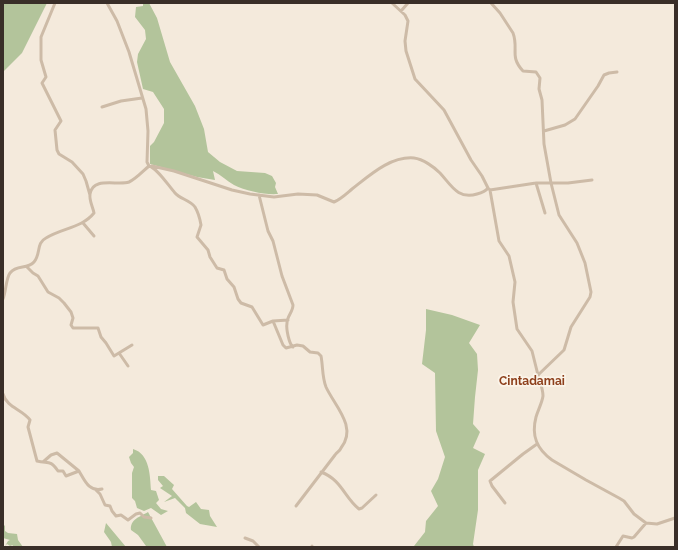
<!DOCTYPE html>
<style>
body{margin:0}
#map{position:relative;width:678px;height:550px;overflow:hidden;background:#f4eadc;font-family:Raleway,sans-serif}
canvas{display:block}
.frame{position:absolute;inset:0;border:4px solid #392e28;pointer-events:none}
</style>
<div id="map">
<canvas width="678" height="550"></canvas>
<div class="frame"></div>
</div>
<script>
const g = document.querySelector('canvas').getContext('2d');
g.lineJoin = 'round';
function fill(path, color) { g.fillStyle = color; g.fill(path, 'evenodd'); }
function stroke(path, color, width, dash) { g.strokeStyle = color; g.lineWidth = width; g.lineCap = dash ? 'butt' : 'round'; g.setLineDash(dash || []); g.stroke(path); }
function drawText(font, color, halo, rows, align = 'center') {
  g.font = font + ' Raleway,sans-serif'; g.lineWidth = 3.5; g.setLineDash([]); g.textBaseline = 'middle'; g.strokeStyle = halo; g.fillStyle = color; for (const [text, x, y, turn = 0] of rows) {
    g.save(); g.translate(x, y); g.rotate((+turn || 0) * Math.PI / 180); g.textAlign = isNaN(turn) ? turn : align; if (halo) g.strokeText(text, 0, 0); g.fillText(text, 0, 0); g.restore();
  }
}
const green = new Path2D(`
 M3,3H47L22,53L4,71Z
 M143,3H149L157,18L170,62L195,106L204,129L208,152L220,162L237,171L265,173L272,176L276,183L275,187L278,194C265,195 246,191 234,185C227,181 221,175 213,171L215,180L197,177L150,164V146L154,142L164,123V109L153,92L143,89L137,62L138,54L146,39L145,30L135,17L136,7L143,6Z
 M426,309L452,315L480,325L469,343L477,354L478,370L475,397L473,424L480,432L473,448L485,454L478,470V510L473,544L474,547H414V546L425,532L426,521L438,506L431,491L438,479L445,457L436,431L435,373L422,364L426,330Z
 M133,449C150,454 150,476 151,490L156,491L159,500L156,503L161,509L168,511L161,515L151,508L144,511L137,508L135,501L132,498V473L134,467L131,463L129,457L133,453Z
 M158,476H164L174,485L172,489L187,506L189,507L196,502L201,509L209,510L210,516L217,527L200,524L186,513L185,508L175,498L164,502L172,496L160,488L163,486L158,480Z
 M148,512L167,547H144L146,546L138,535L131,530C130,519 140,517 148,512Z
 M106,523L126,547H112L111,542L104,532Z
 M3,524L5,526V531L8,533L17,534L18,540L23,547H12L13,545L10,546L7,544L5,546L8,541L10,540L3,538Z`);
const minor = new Path2D(`
 M55,3L41,37V60L46,77L42,83L61,121L55,130L57,150L59,154L72,162L83,174L86,181L90,195
 M107,3L117,21L129,52L146,109L148,131L147,162L149,166C157,168 168,185 175,193C180,199 190,200 195,207C198,212 200,219 201,225L197,237L208,250L210,257L217,268L224,270L227,279L234,287L238,299L241,303L252,307L263,325L273,321L283,345L286,348L297,345L303,346L310,352L318,353L321,356C323,366 322,377 326,387C334,405 358,427 341,448C340,451 337,452 335,455L296,506
 M392,3L405,15L408,21L405,41L406,51L415,79L444,110L471,160L482,176L488,188L490,190L536,183H551L559,215L577,243L585,263L591,292L590,297L571,327L564,350L538,375C540,382 543,389 543,396C542,403 538,410 536,417C531,436 537,449 552,460L586,480L619,498L624,501L634,514L646,523L657,524L675,518
 M491,3L500,13L513,33C519,49 509,56 523,71L536,72L540,78L539,89L542,100L544,144L551,183H568L592,180
 M401,11L408,3
 M102,107L121,101L142,98
 M544,131L565,125L575,119L598,86L604,75L609,73L617,72
 M152,166L174,171L232,190L250,194L274,197L298,194L317,195L334,202C341,199 346,194 352,189C369,176 390,156 414,158C423,159 434,167 440,173C451,185 458,200 477,194C481,193 485,192 488,188
 M536,183L545,213
 M490,190L499,241L509,256L515,282L513,302L517,329L532,351L538,375
 M259,195L268,231L273,241L282,276L293,305C293,312 287,316 287,323C286,329 289,344 293,347
 M83,223L94,236
 M27,267L33,273L38,276L48,292L59,298L64,303L71,312L73,318L71,325L73,328H98L101,337L106,343L114,356L132,345
 M3,299C6,292 6,278 10,273C17,264 27,270 34,262C41,254 36,243 46,238C62,228 82,228 94,213C93,207 89,201 90,194C93,176 118,186 129,182C136,179 143,171 149,166
 M273,321L288,320
 M119,353L128,366
 M3,394C7,408 22,409 30,420L28,427L37,461C48,464 50,459 58,471H63L66,476L79,471L57,453L51,455L43,462
 M79,471C85,481 89,492 102,489
 M321,472C342,480 344,497 359,509L362,508L376,495
 M95,489L100,494L105,505L110,506L112,511L116,516L121,515L128,520L136,514L140,513L144,517L151,518
 M505,503L492,486L490,481L523,454L537,444
 M245,538L253,541L259,547
 M312,546V547
 M616,547L623,536L632,538L634,537L646,523`);
const quarterNames = [
 ["Cintadamai",532,381]
];
fill(green, '#b3c49b');
stroke(minor, '#cdbba7', 3);
drawText('bold 12px', '#8d3f1b', '#fbf4e9', quarterNames);
</script>
